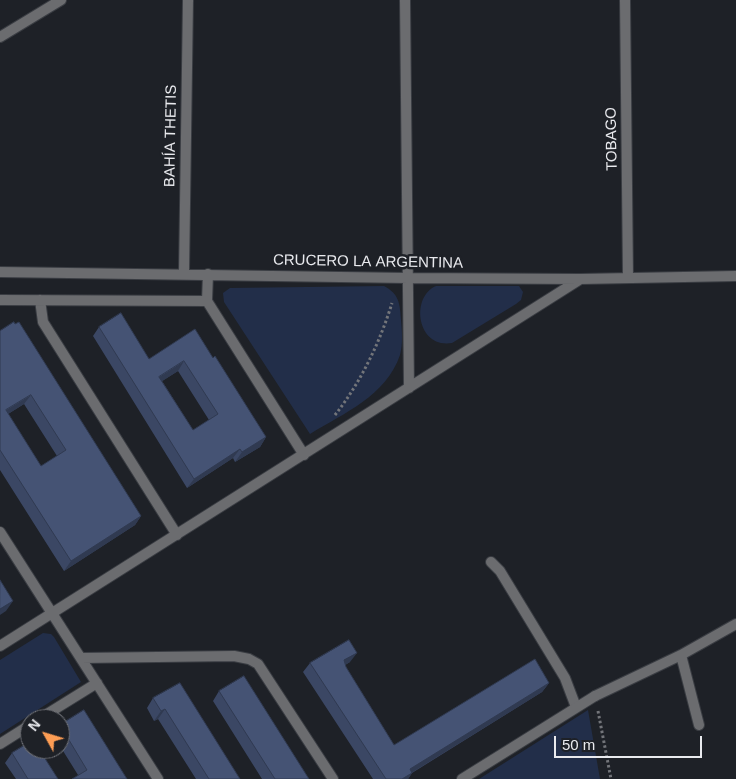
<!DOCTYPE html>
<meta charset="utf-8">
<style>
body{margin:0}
#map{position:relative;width:736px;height:779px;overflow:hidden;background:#1e2127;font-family:Helvetica,sans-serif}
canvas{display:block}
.north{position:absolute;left:20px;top:709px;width:50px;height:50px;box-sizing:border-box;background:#1e2127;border:1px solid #6f7177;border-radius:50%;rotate:309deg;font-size:14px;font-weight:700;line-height:20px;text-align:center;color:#e9eaee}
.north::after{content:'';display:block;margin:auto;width:18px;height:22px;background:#fd9d54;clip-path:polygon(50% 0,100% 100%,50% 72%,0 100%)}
.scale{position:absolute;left:554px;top:736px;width:148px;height:22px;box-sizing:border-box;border:2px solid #e9eaee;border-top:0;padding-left:6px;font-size:15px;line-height:18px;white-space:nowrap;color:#e9eaee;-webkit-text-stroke:4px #1e2127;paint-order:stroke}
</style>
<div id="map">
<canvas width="736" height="779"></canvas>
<div class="north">N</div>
<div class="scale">50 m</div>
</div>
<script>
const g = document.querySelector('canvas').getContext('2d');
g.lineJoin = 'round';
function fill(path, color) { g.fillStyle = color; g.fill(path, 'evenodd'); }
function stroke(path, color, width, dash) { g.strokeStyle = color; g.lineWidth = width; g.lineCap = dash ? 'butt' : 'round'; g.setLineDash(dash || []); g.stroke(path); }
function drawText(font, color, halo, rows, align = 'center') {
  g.font = font + ' Helvetica,sans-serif'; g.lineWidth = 5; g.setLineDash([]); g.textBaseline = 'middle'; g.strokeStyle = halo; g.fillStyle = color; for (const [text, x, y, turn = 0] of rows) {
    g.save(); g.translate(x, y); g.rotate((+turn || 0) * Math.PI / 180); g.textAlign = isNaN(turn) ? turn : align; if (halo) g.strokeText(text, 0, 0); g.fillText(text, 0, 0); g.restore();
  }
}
const green = new Path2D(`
 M384,286C399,294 400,303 401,320C402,331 403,344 400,355C386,396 344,413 310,434L224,302L223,293L230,288Z
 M436,286H519L523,292L521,300L516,304L452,343C417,349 410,297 436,286Z
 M43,633L51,634L54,637L81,682L0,734V660Z
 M588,710L600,779H479Z`);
const path = new Path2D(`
 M335,415C361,382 380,342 392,303
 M598,711L611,779`);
const lane = new Path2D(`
 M491,562L500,571L565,678L576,707
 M681,655L699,725
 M595,696L681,655L736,624`);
const street = new Path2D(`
 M405,0L409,388
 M625,0L628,277
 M0,37L61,0
 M0,272L408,278L580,279L736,276
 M184,273L188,0
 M208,274L207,301L304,455
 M0,300L207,301
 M40,300L43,322L177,535
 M0,532L158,779
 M0,646L579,280
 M81,658L234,656L249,659L258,664L333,779
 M39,719L97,683
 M0,744L30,725
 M462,779L595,696`);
const wall = new Path2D(`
 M99,327L149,359L213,358L266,437L260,447L235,462L233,458L187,488L93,336ZM178,371L209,420L193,430L162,381Z
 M0,331L141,516L135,525L64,571L0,470ZM24,404L57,456L41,466L8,414Z
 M350,662L345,665L346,667L394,745L549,683L542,692L412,773L408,779H373L303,672L310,663Z
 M219,691L309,779H262L213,701Z
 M153,698L240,779H196L158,719L154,721L147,708Z
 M60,725L127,779L78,775L60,746Z
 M12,753L58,779H16L5,763Z`);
const shadedWall = new Path2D(`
 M184,361L178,371L153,387L159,377Z
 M31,395L24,404L0,419L6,410Z
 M266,437L260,447L235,462L242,452Z
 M240,449L233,458L187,488L194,479Z
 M141,516L135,525L64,571L71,561Z
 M13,601L6,611L0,615V609Z
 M357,653L350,662L337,670L344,660Z
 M549,683L542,692L403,778L410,769Z
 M165,709L158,719L154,721L161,711Z
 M412,773L408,779H402Z`);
const building = new Path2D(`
 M121,313L149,359L195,329L213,358L215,356L266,437L242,452L240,449L194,479L99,327ZM184,361L218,414L193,430L159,377Z
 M14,322L15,324L19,322L141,516L71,561L0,450V331ZM31,395L66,450L41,466L6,410Z
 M0,580L13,601L0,609Z
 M349,640L357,653L344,660L346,667L394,745L535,659L549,683L410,769L412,773L402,779H386L310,663Z
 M244,676L309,779H275L219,691Z
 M180,683L240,779H209L165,709L161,711L153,698Z
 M84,710L127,779H72L87,770L60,725Z
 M30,742V749H39L58,779H28L12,753Z`);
const streetNames = [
 ["BAHÍA THETIS",171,136,-89],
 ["TOBAGO",612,139,-91],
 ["CRUCERO LA ARGENTINA",368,262,1]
];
fill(green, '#222e49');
stroke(lane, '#3a3d43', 12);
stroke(street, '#3a3d43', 12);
stroke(path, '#73757a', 3, [2.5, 2.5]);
stroke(lane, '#6b6c6f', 10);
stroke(street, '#6b6c6f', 10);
fill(wall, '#3b4764');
fill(shadedWall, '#303a51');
fill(building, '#455374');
stroke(building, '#303a51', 1);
drawText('15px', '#e9eaee', '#1e2127', streetNames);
</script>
